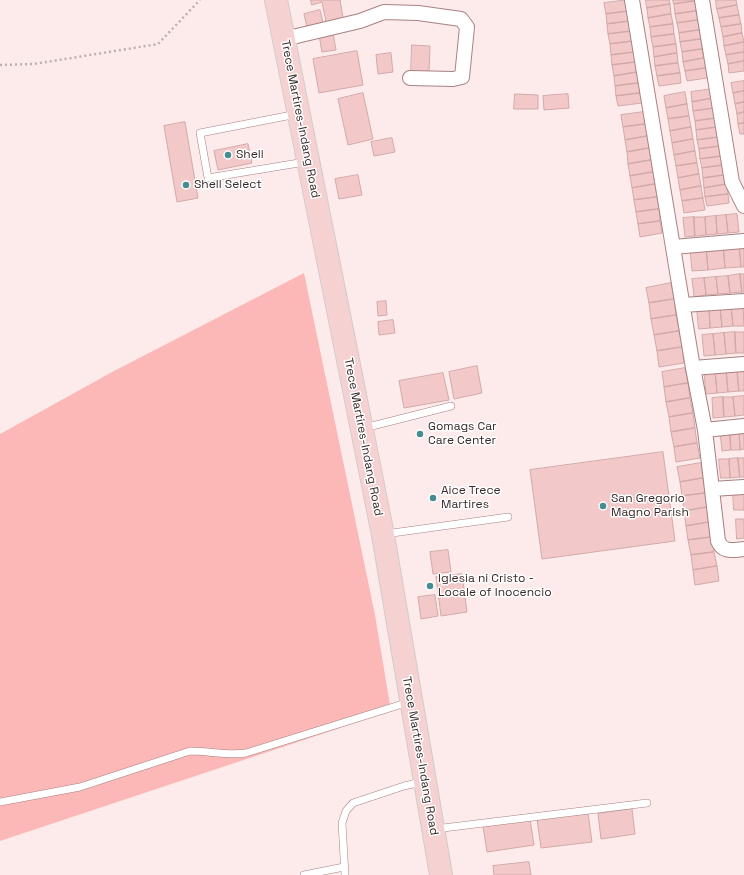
<!DOCTYPE html>
<style>
body{margin:0}
canvas{display:block;background:#fdebeb}
</style>
<canvas width="744" height="875"></canvas>
<script>
const g = document.querySelector('canvas').getContext('2d');
g.lineJoin = 'round';
function fill(path, color) { g.fillStyle = color; g.fill(path, 'evenodd'); }
function stroke(path, color, width, dash) { g.strokeStyle = color; g.lineWidth = width; g.lineCap = dash ? 'butt' : 'round'; g.setLineDash(dash || []); g.stroke(path); }
function drawText(font, color, halo, rows, align = 'center') {
  g.font = font + ' "Space Grotesk",sans-serif'; g.lineWidth = 3; g.setLineDash([]); g.textBaseline = 'middle'; g.strokeStyle = halo; g.fillStyle = color; for (const [text, x, y, turn = 0] of rows) {
    g.save(); g.translate(x, y); g.rotate((+turn || 0) * Math.PI / 180); g.textAlign = isNaN(turn) ? turn : align; if (halo) g.strokeText(text, 0, 0); g.fillText(text, 0, 0); g.restore();
  }
}
const green = new Path2D(`
 M304,273L375,615L391,711L0,841V434L114,371Z`);
const building = new Path2D(`
 M311,0H340L344,23L327,27L322,2L312,5Z
 M629,0L630,11L606,14L604,3Z
 M646,0H669L670,4L647,8Z
 M673,0H694L695,1L674,4Z
 M716,0H736L737,5L717,9Z
 M695,1L696,11L675,14L674,4Z
 M670,4L671,14L648,18L647,8Z
 M737,5L739,15L719,18L717,9Z
 M320,10L323,23L307,27L304,14Z
 M630,11L631,21L607,24L606,14Z
 M696,11L698,20L677,23L675,14Z
 M671,14L673,24L650,27L648,18Z
 M739,15L741,24L721,27L719,18Z
 M698,20L699,30L679,33L677,23Z
 M631,21L633,31L608,34L607,24Z
 M673,24L674,34L651,37L650,27Z
 M741,24L742,33L723,37L721,27Z
 M699,30L701,39L680,42L679,33Z
 M633,31L634,41L610,44L608,34Z
 M333,33L336,50L322,52L319,35Z
 M742,33L744,42L724,46L723,37Z
 M674,34L676,44L653,47L651,37Z
 M701,39L702,49L682,52L680,42Z
 M634,41L636,52L611,55L610,44Z
 M744,42V52L726,55L724,46Z
 M676,44L677,53L654,57L653,47Z
 M412,45L430,46L429,73H411Z
 M702,49L704,58L683,62L682,52Z
 M357,51L363,85L319,93L313,59Z
 M636,52L637,62L612,65L611,55Z
 M744,52V61L728,64L726,55Z
 M391,53L393,72L378,74L376,55Z
 M677,53L678,63L655,66L654,57Z
 M704,58L706,68L685,71L683,62Z
 M744,61V71L729,73L728,64Z
 M637,62L638,72L614,76L612,65Z
 M678,63L680,73L657,76L655,66Z
 M706,68L707,78L687,81L685,71Z
 M638,72L639,83L615,86L614,76Z
 M680,73L681,83L659,86L657,76Z
 M744,81V91L733,93L731,83Z
 M639,83L641,93L616,96L615,86Z
 M713,89L714,98L692,102L691,92Z
 M744,91V102L735,104L733,93Z
 M685,92L687,104L666,108L664,96Z
 M363,93L373,139L348,145L338,99Z
 M641,93L642,103L618,106L616,96Z
 M515,94L538,95V109H514Z
 M568,94L569,108L544,110L543,96Z
 M714,98L716,108L693,111L692,102Z
 M744,102V112L737,114L735,104Z
 M687,104L689,116L668,119L666,108Z
 M716,108L717,118L695,121L693,111Z
 M644,112L646,124L623,127L621,115Z
 M744,112V123L738,124L737,114Z
 M689,116L691,127L670,131L668,119Z
 M717,118L718,127L696,130L695,121Z
 M185,122L198,198L177,202L164,126Z
 M744,123V134H740L738,124Z
 M646,124L648,136L625,140L623,127Z
 M691,127L693,139L672,143L670,131Z
 M718,127L720,137L697,140L696,130Z
 M648,136L650,148L627,152L625,140Z
 M720,137L721,146L699,149L697,140Z
 M392,138L395,152L374,156L371,142Z
 M693,139L695,151L674,155L672,143Z
 M248,144L252,163L218,170L214,151Z
 M721,146L723,156L700,159L699,149Z
 M650,148L651,160L628,164L627,152Z
 M695,151L697,163L676,166L674,155Z
 M723,156L724,165L702,168L700,159Z
 M651,160L653,172L630,176L628,164Z
 M697,163L699,174L678,178L676,166Z
 M724,165L725,175L703,178L702,168Z
 M653,172L655,184L632,188L630,176Z
 M699,174L701,186L680,190L678,178Z
 M358,175L362,195L339,199L335,179Z
 M725,175L727,184L704,188L703,178Z
 M655,184L657,197L634,200L632,188Z
 M727,184L728,194L705,197L704,188Z
 M701,186L703,198L682,201L680,190Z
 M728,194L729,203L707,206L705,197Z
 M657,197L659,209L636,212L634,200Z
 M703,198L705,210L684,213L682,201Z
 M659,209L660,221L638,224L636,212Z
 M737,214L739,232L728,233L726,215Z
 M726,215L728,233L717,234L716,216Z
 M716,216L717,234L706,235L705,217Z
 M694,217H705L706,235L695,236Z
 M694,217L695,236L685,237L683,218Z
 M660,221L662,233L640,237L638,224Z
 M744,243V267H741L739,244Z
 M739,244L741,267L725,268L723,245Z
 M723,245L725,268L708,270L706,246Z
 M706,246L708,270L692,271L690,248Z
 M740,274H744V292H742Z
 M740,274L742,292L730,293L728,276Z
 M728,276L730,293L718,294L716,277Z
 M716,277L718,294L706,295L704,278Z
 M704,278L706,295L694,297L692,279Z
 M671,283L674,299L649,303L646,288Z
 M674,299L676,315L651,319L649,303Z
 M386,301L387,315L378,316L377,302Z
 M743,305L744,326H733L731,306Z
 M731,306L733,326L722,327L720,307Z
 M720,307L722,327L710,328L709,308Z
 M697,308H709L710,328L699,329Z
 M676,315L679,331L654,335L651,319Z
 M393,320L395,333L379,335L378,322Z
 M679,331L682,347L657,351L654,335Z
 M735,332L736,353L726,354L724,333Z
 M735,332H744V353H736Z
 M724,333L726,354L715,355L713,334Z
 M713,334L715,355L704,356L702,335Z
 M682,347L684,363L659,367L657,351Z
 M477,366L482,393L454,399L449,372Z
 M685,368L688,383L664,387L662,372Z
 M737,369H744V391H739Z
 M737,369L739,391L728,392L726,370Z
 M726,370L728,392L717,393L715,371Z
 M715,371L717,393L706,394L704,372Z
 M443,373L449,400L404,408L399,381Z
 M688,383L690,398L666,402L664,387Z
 M744,396V415L735,416L733,397Z
 M723,397H733L735,416L724,417Z
 M723,397L724,417L713,418L712,398Z
 M690,398L693,413L669,417L666,402Z
 M693,413L695,428L671,432L669,417Z
 M695,428L697,443L674,447L671,432Z
 M744,429V449L740,450L739,430Z
 M730,430H739L740,450H731Z
 M730,430L731,450L722,451L720,431Z
 M697,443L700,458L676,462L674,447Z
 M663,452L675,541L542,559L530,470Z
 M738,458L740,477L730,478L729,459Z
 M738,458H744V477H740Z
 M719,459H729L730,478H721Z
 M701,463L703,478L680,482L677,467Z
 M703,478L706,493L682,496L680,482Z
 M733,491H744V510H734Z
 M706,493L708,507L684,511L682,496Z
 M708,507L710,522L686,526L684,511Z
 M736,519H744V538L737,539Z
 M710,522L712,537L688,540L686,526Z
 M712,537L714,552L691,555L688,540Z
 M448,550L451,572L433,574L430,552Z
 M714,552L717,566L693,570L691,555Z
 M717,566L719,581L695,585L693,570Z
 M462,574L467,612L441,616L436,577Z
 M435,595L438,616L421,619L418,597Z
 M632,809L635,834L601,839L598,814Z
 M588,813L592,842L541,848L537,819Z
 M530,819L534,845L487,852L483,826Z
 M529,862L531,875H494L493,866Z`);
const path = new Path2D(`
 M0,65L34,64L158,44L200,0`);
const service = new Path2D(`
 M297,114L200,133L208,178L305,162
 M364,428L451,406
 M385,534L508,517
 M0,802L80,787L190,751C209,751 228,756 246,753L409,702
 M435,829L647,803
 M304,875L344,867
 M345,875L342,823L346,811L353,803L404,786L422,782`);
const minor = new Path2D(`
 M632,0L693,368L705,430L718,541C723,553 733,550 744,549
 M702,0L732,182L744,206
 M284,39L360,21L384,12L418,13L461,19L467,27L462,77L453,79L410,78
 M673,247L744,241
 M683,305L744,301
 M693,368L744,364
 M705,430L744,426
 M712,489L744,487`);
const primary = new Path2D(`
 M276,0L383,535L441,875`);
const markers = [
 [228,155,4,"#458d90"],
 [186,185,4,"#458d90"],
 [420,434,4,"#458d90"],
 [433,498,4,"#458d90"],
 [603,506,4,"#458d90"],
 [430,586,4,"#458d90"]
];
const streetNames = [
 ["Trece Martires-Indang Road",300,119,79],
 ["Trece Martires-Indang Road",363,437,79],
 ["Trece Martires-Indang Road",420,756,80]
];
const poiNames = [
 ["Shell",236,155],
 ["Shell Select",194,185],
 ["Gomags Car",428,427],
 ["Care Center",428,441],
 ["Aice Trece",441,491],
 ["Martires",441,505],
 ["San Gregorio",611,499],
 ["Magno Parish",611,513],
 ["Iglesia ni Cristo -",438,579],
 ["Locale of Inocencio",438,593]
];
fill(green, '#fcb8b7');
fill(building, '#f2c8c8');
stroke(building, '#d2a9a9', 1);
stroke(service, '#a88181', 8);
stroke(minor, '#a88181', 16);
stroke(primary, '#cfcccc', 24);
stroke(path, '#c0afaf', 2.5, [2, 3]);
stroke(service, '#fff', 7);
stroke(minor, '#fff', 14);
stroke(primary, '#f6d1d1', 22);
for (const [x, y, r, color] of markers) { const dot = new Path2D(); dot.arc(x, y, r, 0, 2 * Math.PI); g.fillStyle = color; g.fill(dot); stroke(dot, '#fff', 1.5); }
drawText('12px', '#392929', '#fff', streetNames);
drawText('12px', '#392929', '#fff', poiNames, 'left');
</script>
